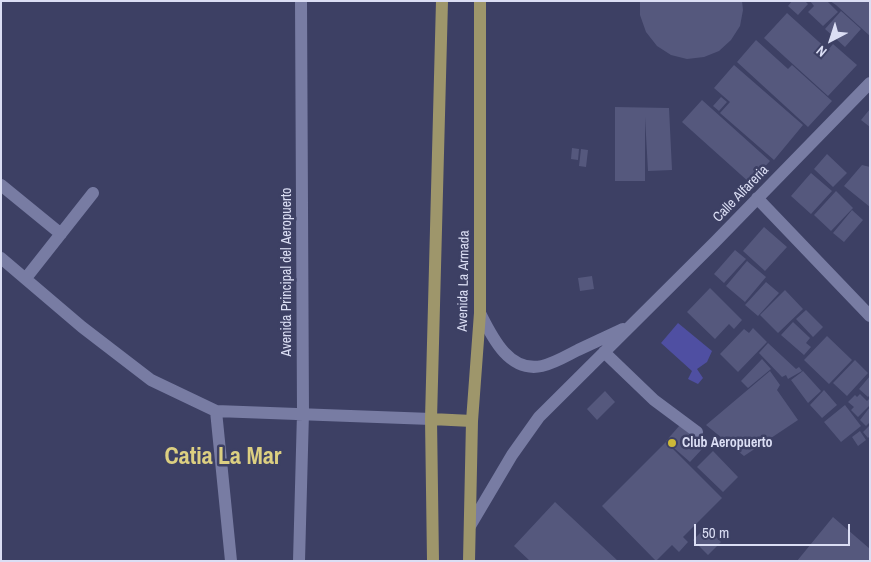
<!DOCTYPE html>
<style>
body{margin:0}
#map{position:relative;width:871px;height:562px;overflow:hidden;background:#3d4064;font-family:"Archivo Narrow",sans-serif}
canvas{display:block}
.frame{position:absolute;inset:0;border:2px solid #dbdef4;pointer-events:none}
.north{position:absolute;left:806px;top:15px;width:50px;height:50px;-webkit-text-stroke:4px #3d4064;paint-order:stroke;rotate:220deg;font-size:14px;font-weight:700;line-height:20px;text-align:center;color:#dbdef4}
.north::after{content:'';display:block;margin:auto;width:18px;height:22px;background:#dbdef4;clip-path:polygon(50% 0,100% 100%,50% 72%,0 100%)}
.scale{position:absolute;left:694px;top:524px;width:156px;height:22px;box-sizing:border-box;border:2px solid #dbdef4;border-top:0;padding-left:6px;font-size:15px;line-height:18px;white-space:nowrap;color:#dbdef4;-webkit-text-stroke:4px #3d4064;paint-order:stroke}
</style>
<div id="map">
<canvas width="871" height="562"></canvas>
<div class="frame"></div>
<div class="north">N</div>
<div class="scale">50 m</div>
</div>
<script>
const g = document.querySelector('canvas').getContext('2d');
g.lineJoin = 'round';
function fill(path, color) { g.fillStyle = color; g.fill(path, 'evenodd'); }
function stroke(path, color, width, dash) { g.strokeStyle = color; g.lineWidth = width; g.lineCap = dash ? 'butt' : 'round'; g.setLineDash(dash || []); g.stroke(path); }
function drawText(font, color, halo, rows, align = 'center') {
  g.font = font + ' "Archivo Narrow",sans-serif'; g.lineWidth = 5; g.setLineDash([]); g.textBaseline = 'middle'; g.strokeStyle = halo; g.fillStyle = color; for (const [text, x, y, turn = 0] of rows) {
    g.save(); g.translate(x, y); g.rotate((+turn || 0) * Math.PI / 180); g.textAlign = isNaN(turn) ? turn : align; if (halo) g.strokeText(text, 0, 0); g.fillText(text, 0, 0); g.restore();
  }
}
const water = new Path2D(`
 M678,323L712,351L707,362L697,369L703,378L698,384L688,379L692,371L661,343Z`);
const building = new Path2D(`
 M640,1H742L743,10L740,26L731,40L719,51L704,57L687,59L671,55L657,46L646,32L640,15Z
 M792,1H805L808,4L798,15L788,6Z
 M810,1H827L838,12L823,26L808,12L814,6Z
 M830,1H870V36L836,5Z
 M841,11L861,29L845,47L825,29Z
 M787,13L828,50L833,44L857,65L828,96L764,38Z
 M756,40L788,69L792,65L832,101L808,127L737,62Z
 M734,65L803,125L774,160L720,113L730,102L714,88Z
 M721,97L727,102L719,111L713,106Z
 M702,100L770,161L750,183L682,122Z
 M615,107L669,108L672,170L648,171L645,117V181H615Z
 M870,109V127L861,120Z
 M572,148L579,149L578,160L571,159Z
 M581,149L588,150L586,167L579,166Z
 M827,154L847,173L833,187L814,169Z
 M862,165L870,167V207L844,186Z
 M811,173L832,191L811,214L791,196Z
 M836,191L853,208L831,231L814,215Z
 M852,210L863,220L844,242L833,233Z
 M764,227L787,247L765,271L743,251Z
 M735,250L746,259L724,283L714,274Z
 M747,261L766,277L745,302L726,286Z
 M592,276L594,289L580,291L578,278Z
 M766,282L779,293L758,316L745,305Z
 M710,288L742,320L734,329L729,324L715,339L687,312Z
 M785,290L803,309L778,333L760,315Z
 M806,310L823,327L813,337L796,319Z
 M793,322L810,338L806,343L811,347L804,355L781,335Z
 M753,328L767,342L738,372L720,354L744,329L749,333Z
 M827,336L852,360L829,384L804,360Z
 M768,343L796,369L799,367L802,371L788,379L786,375L782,377L759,353Z
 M762,359L771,369L748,388L741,381Z
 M855,360L868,373L847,396L833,383Z
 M770,371L780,385L777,390L798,420L744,456L706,425Z
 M803,371L821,391L808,403L791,380Z
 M870,376V395L868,397L859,389Z
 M824,390L837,405L822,418L810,405Z
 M605,391L615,402L597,420L587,409Z
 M860,394L867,401L870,398V405L858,417L851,410L854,407L848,402L855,395L857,397Z
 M845,405L861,426L841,442L824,422Z
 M870,407V422L866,426L860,420Z
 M680,425L704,447L690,462L666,441Z
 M870,425V436L868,438L863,432Z
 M860,431L866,440L858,446L852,437Z
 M666,442L722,498L683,537L688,542L679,552L672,545L656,561L602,506Z
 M713,451L738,477L723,492L697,467Z
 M555,502L618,561H530L514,546Z
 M833,517L870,549V561H797Z
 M706,527L721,542L708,555L693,540Z`);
const minor = new Path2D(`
 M1,185L61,234
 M757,198L870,316
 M1,258L82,327L151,380L216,411L431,419
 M26,278L93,193
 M480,313C492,337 509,373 542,366C555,363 566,356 578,350C593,343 608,336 623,329
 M604,352L654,400L697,432
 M216,411L231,561
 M470,526L512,455L539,417L715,242L870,83
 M299,561L303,413L301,1`);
const major = new Path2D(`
 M431,419L472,421
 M433,561L431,419L442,1
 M469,561L472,421L480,313V1`);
const markers = [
 [672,443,5,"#cdb938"]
];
const streetNames = [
 ["Calle Alfareria",741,194,-46],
 ["Avenida Principal del Aeropuerto",287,272,-90],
 ["Avenida La Armada",464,281,-89]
];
const poiNames = [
 ["Club Aeropuerto",682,443]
];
const townNames = [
 ["Catia La Mar",223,458]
];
fill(water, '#4f4fa2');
fill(building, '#55587d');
stroke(minor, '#787ca3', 12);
stroke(major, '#9e966b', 12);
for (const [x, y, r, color] of markers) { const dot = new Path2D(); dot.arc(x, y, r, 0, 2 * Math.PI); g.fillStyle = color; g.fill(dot); stroke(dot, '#3d4064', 2); }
drawText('14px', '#dbdef4', '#3d4064', streetNames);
drawText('bold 14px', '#dbdef4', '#3d4064', poiNames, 'left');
drawText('bold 24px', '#dccf81', '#3d4064', townNames);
</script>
